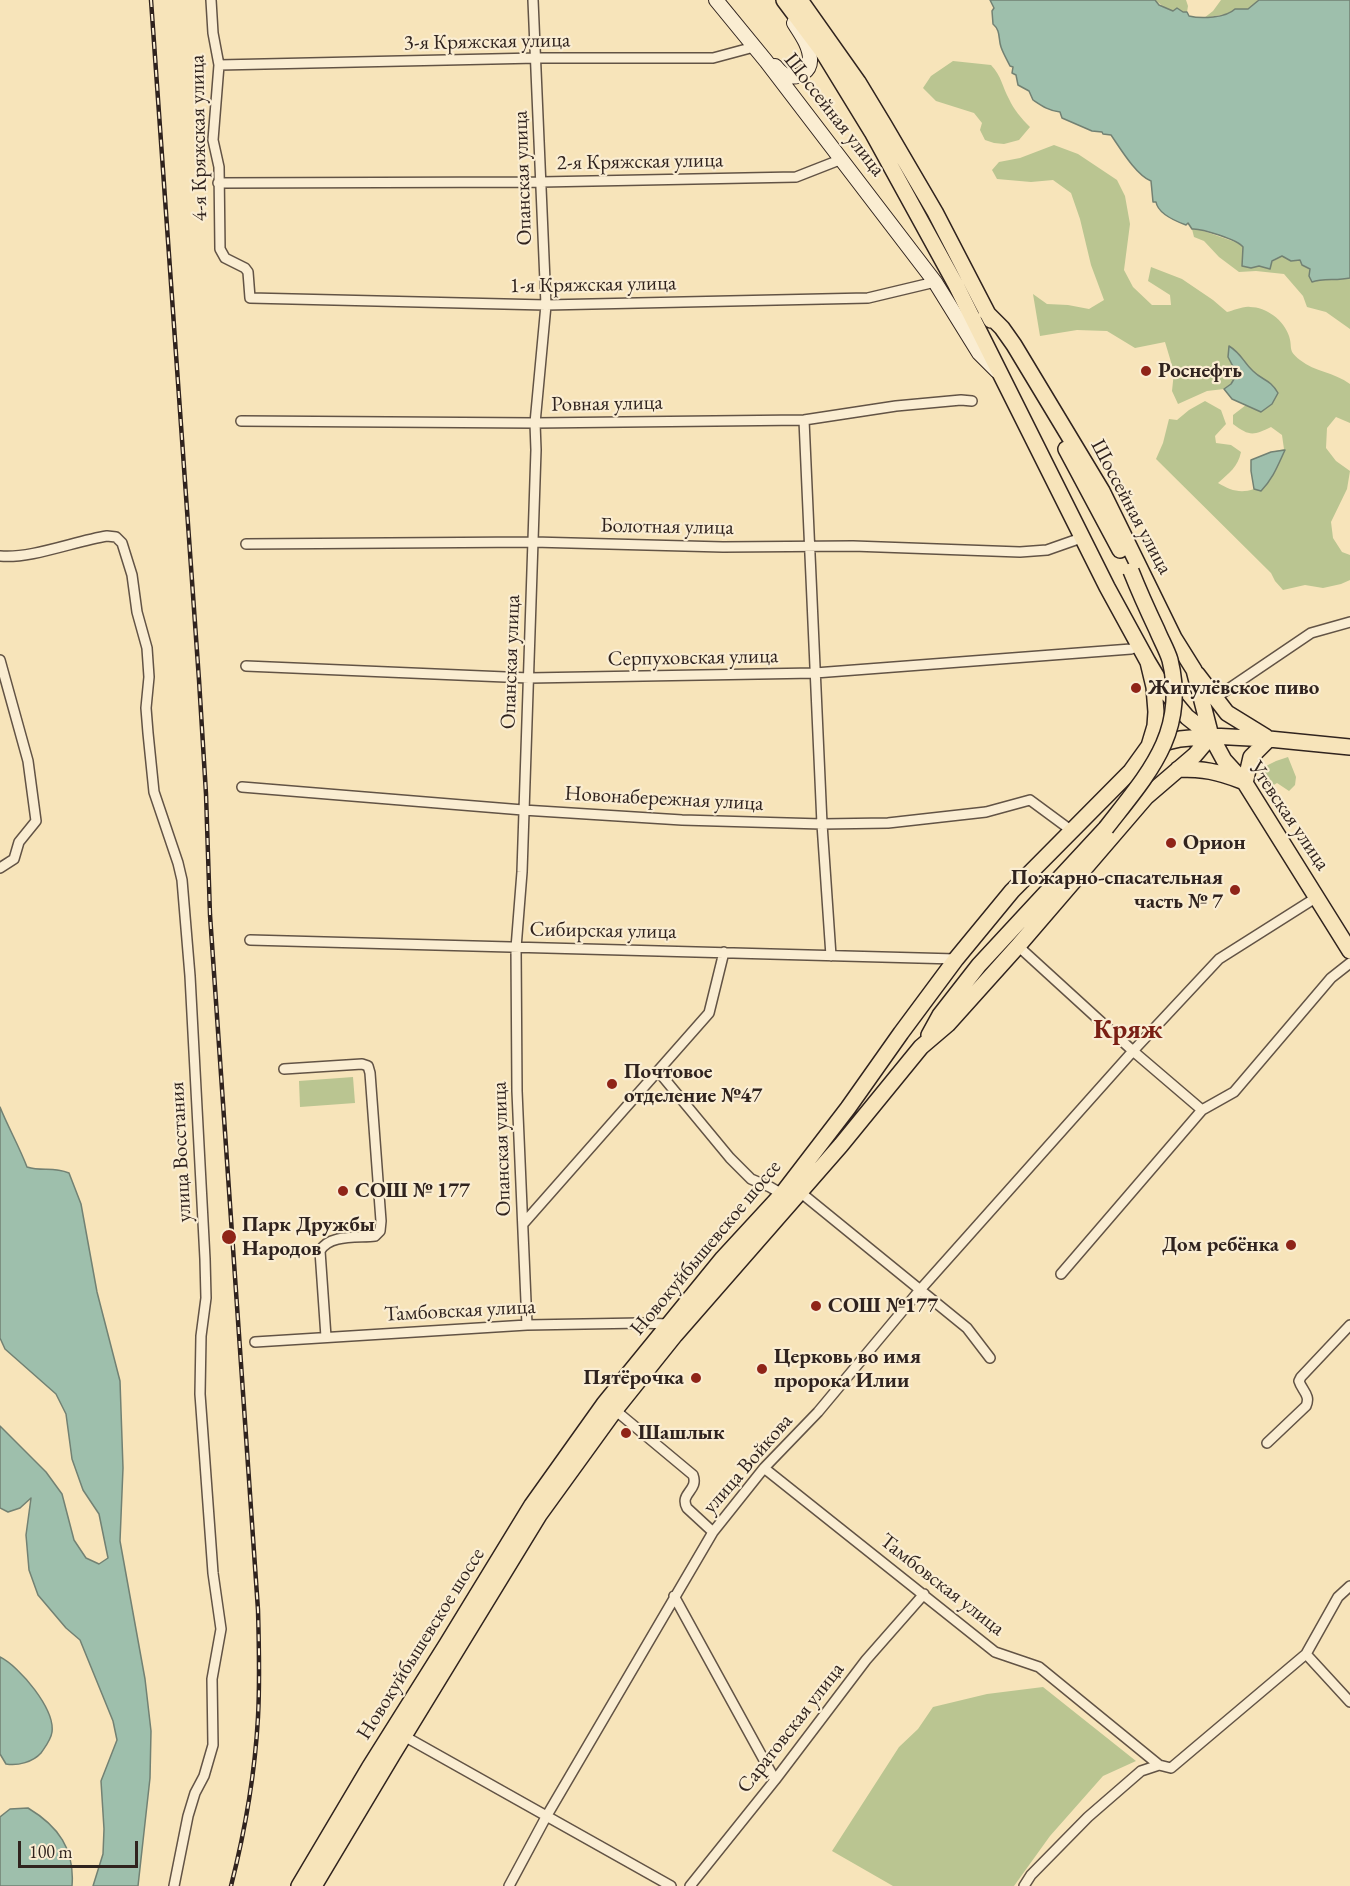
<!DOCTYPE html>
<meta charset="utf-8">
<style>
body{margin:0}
#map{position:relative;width:1350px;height:1886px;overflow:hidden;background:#f7e4ba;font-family:"EB Garamond",serif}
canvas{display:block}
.scale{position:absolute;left:18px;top:1841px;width:120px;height:27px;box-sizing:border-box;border:3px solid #30231e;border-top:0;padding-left:8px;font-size:18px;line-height:21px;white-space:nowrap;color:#30231e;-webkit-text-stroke:4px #faedd2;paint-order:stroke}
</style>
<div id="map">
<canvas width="1350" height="1886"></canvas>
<div class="scale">100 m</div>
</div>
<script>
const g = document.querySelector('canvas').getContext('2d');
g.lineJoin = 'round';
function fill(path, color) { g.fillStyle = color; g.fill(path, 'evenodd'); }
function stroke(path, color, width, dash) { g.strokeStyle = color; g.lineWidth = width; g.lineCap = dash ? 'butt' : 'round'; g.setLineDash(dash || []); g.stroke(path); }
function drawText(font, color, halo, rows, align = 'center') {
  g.font = font + ' "EB Garamond",serif'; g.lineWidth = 4.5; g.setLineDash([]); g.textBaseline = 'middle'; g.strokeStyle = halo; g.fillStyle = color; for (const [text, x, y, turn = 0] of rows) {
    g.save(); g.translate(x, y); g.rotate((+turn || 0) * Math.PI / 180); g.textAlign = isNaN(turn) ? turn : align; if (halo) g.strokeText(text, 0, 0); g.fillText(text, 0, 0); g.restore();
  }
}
const green = new Path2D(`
 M1155,0H1186L1188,6L1187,12L1168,10Z
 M1221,0H1257L1258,1L1248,9H1235L1231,13L1204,18L1213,11Z
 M953,61L991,65C1002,77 1002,86 1009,99C1014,110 1021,118 1030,127L1019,140L1004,144L994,143L985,140L980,130L982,123L974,113L936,101L923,88L931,76Z
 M1054,145L1078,154L1117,180L1125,196L1130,224L1124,270L1133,287L1152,305H1171L1170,295L1148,281L1151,267L1182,279L1213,300L1227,312C1233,311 1243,306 1250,307C1266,307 1284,320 1289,336C1293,348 1287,350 1300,360C1315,372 1334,372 1350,384V423L1336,417L1327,428L1326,448L1336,461L1350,471L1347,489L1331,522L1333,538L1342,552L1350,555V580L1341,584L1323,588L1305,585L1283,590L1275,581L1271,573L1156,459L1163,443L1169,419L1177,420L1189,410L1205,401L1221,410L1226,424L1215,436L1216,443L1231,445L1241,452C1238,467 1229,473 1218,483C1230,490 1240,494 1254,489L1251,460L1271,452L1284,449L1282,435L1271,427C1253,436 1249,436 1233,424V415L1246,405L1232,399L1224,389L1207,391L1178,404L1172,391L1174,372L1165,342L1135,348L1107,331L1077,330L1040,336L1033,294L1047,304L1068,305L1089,309L1104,300L1091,265L1080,219L1071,193L1053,180L1031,182L997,179L992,170L999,162L1020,158Z
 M1195,228L1241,244L1243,247L1242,263L1248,267L1270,263L1282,256L1291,261L1300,260L1302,265L1310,269L1309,276L1312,282C1320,277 1339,280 1350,278V329L1326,312L1307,307L1303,296L1284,274L1256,271L1239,272L1219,257L1204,241L1194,237L1192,229Z
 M1288,757L1296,777L1295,785L1289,791L1277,783L1267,789L1259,776L1262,768L1276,761Z
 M353,1077L355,1103L300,1107L299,1081Z
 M1043,1687L1136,1761L1103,1776L1050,1836L1014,1886H893L832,1851L899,1747L918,1729L933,1707L987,1694Z`);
const water = new Path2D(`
 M990,0H1155L1159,5L1173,11L1177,8L1183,12H1187L1189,16C1201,19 1226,18 1235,9H1248L1259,0H1350V278C1337,281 1323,278 1312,282L1309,276L1310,269L1302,265L1300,260L1291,261L1282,256L1272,261L1270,269L1259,266L1251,268L1242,266L1243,247C1238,240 1201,228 1192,229L1188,223L1186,225C1175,221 1158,214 1156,202H1153L1151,181C1136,175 1120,148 1111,135L1103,134L1102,132L1092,131L1062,118L1060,112C1049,111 1042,106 1033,100L1029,91L1018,85L1016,75L1012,73L1013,67L1010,66C1007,60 1003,53 1001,47C998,38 1001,31 993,24L992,11L994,8Z
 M1229,346C1242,354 1243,362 1253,371C1263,381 1270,379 1278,393L1272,404L1261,412L1232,399L1224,389L1231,384L1237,374L1228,357Z
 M1285,450C1278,465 1273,479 1261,491L1254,489L1251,471V460L1271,452Z
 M0,1107C8,1127 19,1146 27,1167C43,1172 52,1166 69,1173L81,1204L97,1292L120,1381L123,1468L120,1541L145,1679L151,1731L150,1778L138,1886H93L103,1854L104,1829L101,1781L117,1740L113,1721L80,1640L66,1628L38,1595L29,1570L26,1535L31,1498L20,1508L8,1512L0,1508V1426L46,1472L62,1494L74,1540L86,1558L99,1564L108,1558L99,1514L83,1490L72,1459L66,1414L56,1394L5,1349L0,1338Z
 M0,1657C20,1667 55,1709 52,1732C51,1740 45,1747 41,1753C33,1762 18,1766 6,1764L0,1754Z
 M28,1808C58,1826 75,1849 72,1886H0V1817L10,1809Z`);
const street = new Path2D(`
 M211,0L213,33L219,65L213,140L219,167L220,249L225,258L245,268L248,272L250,298L546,305L868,298L935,282
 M219,65L537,58H713L754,47
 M218,183L541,182L796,177L842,159
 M804,420L822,824L831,956
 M241,421L535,423L804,420L896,406L961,400L972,401
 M246,544L533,542L723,547L853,546L1020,552L1047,550L1084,537
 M0,556C31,559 75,541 107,536L116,537L122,543L132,575L137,612L147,648L149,677L146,708L148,733L154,792L178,863L182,880L190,976L205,1259L206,1298L201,1336L200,1394L213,1573L221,1629L212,1679L213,1745L204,1776L195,1793L188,1816L174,1886
 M0,660L28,761L36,821L19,842L14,859L0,868
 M246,666L529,678L815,673L1131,649L1139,646
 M1215,698L1311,633L1350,622
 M242,787L523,810L682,820L822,824L888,823L986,812L1030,800L1072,831
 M250,940L956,959
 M1018,946L1133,1051L1202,1110L1234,1092L1331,978L1350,963
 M284,1069L362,1064L368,1066L370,1073L381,1221L380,1231L375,1236C358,1238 329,1234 320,1251L326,1337
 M658,1071L730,1158L751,1179L770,1187L782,1194
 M800,1192L967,1328L990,1358
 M523,1224L709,1013L724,952
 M1061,1274L1202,1110
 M527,1325L517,1091L516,948L522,872L536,450L535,423L546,305L533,0
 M255,1342L527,1325L641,1323L668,1324
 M615,1410L693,1475C699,1491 679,1493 687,1508L713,1532
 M1267,1443L1306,1406C1311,1395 1302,1391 1299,1381L1301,1377L1350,1325
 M764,1468L995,1652L1039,1667L1159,1765
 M674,1596L775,1780
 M1306,1654L1350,1702
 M404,1736L671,1886
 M509,1886L546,1817L713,1532L764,1468L818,1412L919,1291L1133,1051L1219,959L1317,897
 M690,1886L775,1780L866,1660L924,1594
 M1024,1886L1031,1875L1088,1817L1141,1771L1159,1765L1171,1768L1306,1654L1338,1597L1350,1586`);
const secondary = new Path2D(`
 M716,0L766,61L935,282L979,353L997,371
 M775,66C779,70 782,74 786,75C798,80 811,71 810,59C810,46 801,34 794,23`);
const primary = new Path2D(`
 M784,0L823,52L872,132L956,285L1107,587L1148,662L1166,692L1187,717L1211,736
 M800,0L858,82L884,125L935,212L991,320
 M986,312L1002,328L1014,345L1102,491L1174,638L1194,670L1211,736L1224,760L1245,783L1350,951
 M1066,449L1120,550
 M1197,674L1227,713L1266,737
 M1154,745L1180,739L1211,736L1269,739L1350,747
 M1178,769C1204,769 1216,771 1242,781
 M1245,783L1251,757L1269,739
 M929,1035L940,1015L979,965L1106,828
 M299,1886L369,1768L447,1644L532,1505L604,1404L723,1258L782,1194L848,1108L901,1033L956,959L1012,891L1131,771L1149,746L1155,726L1156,712L1154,687L1148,662
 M314,1886L393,1754L539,1515L615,1410L675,1335L841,1145L921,1047L948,1024L1018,946L1146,797L1195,755L1211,736`);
const rail = new Path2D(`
 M151,0L199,680L206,794L210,915L258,1610C259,1645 260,1681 258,1717C255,1773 245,1831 231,1886`);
const primaryBridge = new Path2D(`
 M1106,828C1147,775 1188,733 1170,660C1167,650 1161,640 1157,630C1148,611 1139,591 1131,571`);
const markers = [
 [1146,371,6,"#8f2418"],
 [1136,688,6,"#8f2418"],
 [1171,843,6,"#8f2418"],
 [1235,890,6,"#8f2418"],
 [612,1084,6,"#8f2418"],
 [343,1191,6,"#8f2418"],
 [229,1237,8,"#8f2418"],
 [1291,1245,6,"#8f2418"],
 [816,1306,6,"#8f2418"],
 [762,1369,6,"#8f2418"],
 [696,1378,6,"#8f2418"],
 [626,1433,6,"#8f2418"]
];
const streetNames = [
 ["3-я Кряжская улица",487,42,-1],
 ["Шоссейная улица",834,115,52],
 ["4-я Кряжская улица",199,138,-91],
 ["2-я Кряжская улица",640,162,-1],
 ["Опанская улица",523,178,-92],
 ["1-я Кряжская улица",593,285,-1],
 ["Ровная улица",607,404,-1],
 ["Шоссейная улица",1131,507,62],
 ["Болотная улица",667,527,1],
 ["Серпуховская улица",693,658,-1],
 ["Опанская улица",511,662,-88],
 ["Новонабережная улица",664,799,3],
 ["Утевская улица",1289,816,56],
 ["Сибирская улица",603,931,1],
 ["Опанская улица",502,1149,-92],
 ["улица Восстания",181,1152,-93],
 ["Новокуйбышевское шоссе",706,1248,-50],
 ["Тамбовская улица",460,1311,-3],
 ["улица Войкова",748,1464,-49],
 ["Тамбовская улица",942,1585,38],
 ["Новокуйбышевское шоссе",421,1644,-58],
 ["Саратовская улица",791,1728,-52]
];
const poiNames = [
 ["Роснефть",1158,371],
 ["Жигулёвское пиво",1148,688],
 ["Орион",1183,843],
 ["Пожарно-спасательная",1223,878,"right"],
 ["часть № 7",1223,902,"right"],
 ["Почтовое",624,1072],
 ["отделение №47",624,1096],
 ["СОШ № 177",355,1191],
 ["Парк Дружбы",242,1225],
 ["Народов",242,1249],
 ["Дом ребёнка",1279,1245,"right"],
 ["СОШ №177",828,1306],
 ["Церковь во имя",774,1357],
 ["пророка Илии",774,1381],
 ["Пятёрочка",684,1378,"right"],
 ["Шашлык",638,1433]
];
const districtNames = [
 ["Кряж",1128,1031]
];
fill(green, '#bac591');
fill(water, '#9ebfac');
stroke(water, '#728173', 1.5);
stroke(street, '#625345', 12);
stroke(secondary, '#30231e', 16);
stroke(primary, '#30231e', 18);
stroke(street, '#faedd2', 9);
stroke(secondary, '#faedd2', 14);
stroke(primary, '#f7e4ba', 15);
stroke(rail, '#30231e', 4.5);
stroke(rail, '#faedd2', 2, [7]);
stroke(primaryBridge, '#30231e', 18, []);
stroke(primaryBridge, '#f7e4ba', 15);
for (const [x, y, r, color] of markers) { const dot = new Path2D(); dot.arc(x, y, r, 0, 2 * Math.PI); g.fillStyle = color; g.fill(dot); stroke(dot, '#faedd2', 2); }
drawText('21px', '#30231e', '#faedd2', streetNames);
drawText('bold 21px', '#30231e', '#faedd2', poiNames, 'left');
drawText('bold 27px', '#7a1f14', '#faedd2', districtNames);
</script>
